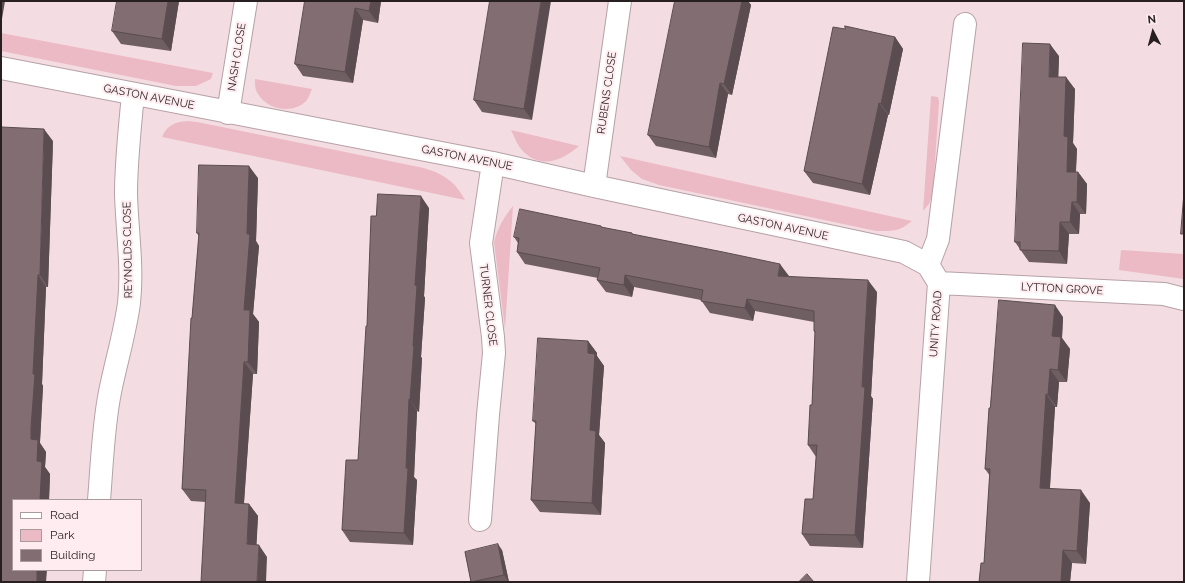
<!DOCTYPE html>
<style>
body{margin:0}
#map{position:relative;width:1185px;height:583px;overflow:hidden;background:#f4dde2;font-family:Raleway,sans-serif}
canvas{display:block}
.frame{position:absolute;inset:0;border:2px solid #271f20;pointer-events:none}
.legend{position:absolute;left:12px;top:499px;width:130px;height:72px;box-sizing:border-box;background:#feecf0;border:1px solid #a89a9d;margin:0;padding:5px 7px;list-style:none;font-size:12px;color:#271f20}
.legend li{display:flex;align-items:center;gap:8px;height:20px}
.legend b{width:20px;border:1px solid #a89a9d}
.north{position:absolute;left:1133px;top:12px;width:40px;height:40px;-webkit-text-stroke:3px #feecf0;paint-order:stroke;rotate:354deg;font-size:11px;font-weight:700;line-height:16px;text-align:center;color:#271f20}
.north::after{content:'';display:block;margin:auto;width:14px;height:18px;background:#271f20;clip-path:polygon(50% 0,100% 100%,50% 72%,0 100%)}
</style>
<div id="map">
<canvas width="1185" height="583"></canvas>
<div class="frame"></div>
<ul class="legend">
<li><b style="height:5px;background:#fff"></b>Road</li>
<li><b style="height:11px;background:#ecbac5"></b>Park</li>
<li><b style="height:11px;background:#816d72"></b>Building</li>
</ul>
<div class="north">N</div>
</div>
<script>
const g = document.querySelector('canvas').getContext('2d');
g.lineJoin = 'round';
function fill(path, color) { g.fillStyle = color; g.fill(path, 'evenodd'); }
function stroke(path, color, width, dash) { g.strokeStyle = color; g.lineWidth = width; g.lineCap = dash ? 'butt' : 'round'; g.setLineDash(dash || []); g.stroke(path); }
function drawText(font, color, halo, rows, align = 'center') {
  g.font = font + ' Raleway,sans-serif'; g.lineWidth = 4; g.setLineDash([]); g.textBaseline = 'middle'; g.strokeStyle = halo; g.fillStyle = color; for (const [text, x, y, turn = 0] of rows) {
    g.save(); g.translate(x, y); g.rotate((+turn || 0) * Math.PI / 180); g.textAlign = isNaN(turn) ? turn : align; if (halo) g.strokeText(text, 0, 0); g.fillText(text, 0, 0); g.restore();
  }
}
const green = new Path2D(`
 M1,33L213,73L211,79L196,86H176L1,51Z
 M255,79L312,89C310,93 309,97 307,100C294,115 267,110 258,94C255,90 255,85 255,79Z
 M931,96L938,97L939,102L933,193L929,204L923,211Z
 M187,121L197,122L424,168C443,174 455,181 465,200L162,137C167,125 175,122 187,121Z
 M511,130L579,146C564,159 544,169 526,154C518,148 515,138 511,130Z
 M620,156L912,221C899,232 893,231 876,231L659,185L642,179L631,170Z
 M513,206L505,329L494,242C498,227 504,217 513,206Z
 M1121,250L1184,254V279L1119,270Z`);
const minor = new Path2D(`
 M1,68L493,163L594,186L904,252L928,265
 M228,113L246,1
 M594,186L620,1
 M928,265L938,239L965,24
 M939,283L1164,294L1184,299
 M99,500C102,464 103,427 110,392C116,362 125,333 129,303C133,267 127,230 126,194C126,161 130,127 133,94
 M480,520L488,415L494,353L493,337L481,243L493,163
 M94,582L95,570
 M918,582L939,283L928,265`);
const wall = new Path2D(`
 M179,1L171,51L121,44L112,31Z
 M305,1H381L378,23L363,20L353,83L303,76L295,64Z
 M490,1L532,120L482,112L474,100Z
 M675,1H748L751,5L732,95L728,94L716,158L656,146L648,135Z
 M845,29L895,37L903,49L889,115H888L870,195L813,183L804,171Z
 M1059,56L1058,77L1075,89L1073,143L1077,149L1076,172H1078L1087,184L1086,214H1080L1079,234H1069L1067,264L1029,262L1015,242Z
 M53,141L48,287H46L42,384L43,386L40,440V443L46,452L45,467L50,474L49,500H13L1,582Z
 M258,178L256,241L259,246L253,314L259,322L257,374H253L244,504H249L258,516L256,545L267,557L206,502L191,501L182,489L192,318L199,237L197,233Z
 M429,208L424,296L425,298L421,357L422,358L419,412L417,411L414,477L417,480L413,545L350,542L342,530L358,460L367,326L376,216Z
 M601,226L602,228L632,233L633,235L789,276L877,292L871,396L873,399L863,548L810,546L802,534L813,499L816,457L808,445L812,405L815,333L814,331V322L755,311L753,321L710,313L701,300L634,287L632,297L606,292L597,280L598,278L525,264L517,252L518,243L514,237Z
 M1063,317L1062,338L1070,349L1067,382H1059L1057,407H1055L1050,488L1090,503L1086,564L1072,563L1070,582H979L984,563L990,476L985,469L990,408Z
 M588,341L597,353V356L604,366L599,435L605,443L601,515L540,512L531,500L536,424L533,421Z
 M502,550L509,582H471L465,552Z`);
const shadedWall = new Path2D(`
 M1,1H5L2,19L1,17Z
 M168,1H179L171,51L162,39Z
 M371,1H381L378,23L369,11Z
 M541,1H551L532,120L524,109Z
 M742,1H748L751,5L732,95L724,84Z
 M355,8L363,20L353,83L345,72Z
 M895,37L903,49L889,115L881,104Z
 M1050,44L1059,56L1058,89L1049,77Z
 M1066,77L1075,89L1073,143L1077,149L1075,184L1067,172L1064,136Z
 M720,83L728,94L716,158L709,147Z
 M879,103L888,115L870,195L862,184Z
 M44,129L53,141L48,287L40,275Z
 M249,166L258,178L256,241L259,246L253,314L259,322L257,374L248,362L244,310Z
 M1078,172L1087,184L1086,214L1077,202Z
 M421,196L429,208L424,296L425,298L421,357L422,358L419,412L410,400L415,285Z
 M1072,202L1080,214L1079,234L1070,222Z
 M1060,222L1069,234L1067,264L1059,251Z
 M780,264L789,276L786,288L778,276Z
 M38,275L46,287L42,384L43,386L40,443L46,452L45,467L50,474L49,500H40L31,439L33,374Z
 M625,275L634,287L632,297L624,285Z
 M868,280L877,292L871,396L873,399L863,548L855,535Z
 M747,299L755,311L753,321L745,308Z
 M1055,305L1063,317L1062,338L1070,349L1067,382L1058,370L1052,336Z
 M588,341L597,353V356L604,366L599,435L605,443L601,515L592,503L588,353Z
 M244,362L253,374L243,515L235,503Z
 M1050,369L1059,382L1057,407L1048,395Z
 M1046,394L1055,407L1049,500L1040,488Z
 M409,399L417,411L414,477L417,480L413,545L404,533L406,468Z
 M1081,490L1090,503L1086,564L1077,551Z
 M249,504L258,516L256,556L247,544Z
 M498,544L502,550L509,582L504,575Z
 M259,545L267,557L266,582H257Z
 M1063,550L1072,563L1070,582H1061Z
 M37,570H47L46,582H37Z`);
const building = new Path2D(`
 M117,1H168L162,39L112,31Z
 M305,1H371L369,11L355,8L345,72L295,64Z
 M490,1H541L524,109L474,100Z
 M675,1H742L724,84L720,83L709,147L648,135Z
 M845,26L895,37L881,104L879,103L862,184L804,171L833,27L845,29Z
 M1023,43L1050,44L1049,77H1066L1064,136L1068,137L1067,172H1078L1077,202H1072L1070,222H1060L1059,251L1020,250V242H1015Z
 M1,127L44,129L40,275H38L33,374H35L31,428V439L38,440L37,461L42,462L40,500H13V570H37V582H1Z
 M199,165L249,166L247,234H250L244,310H250L248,362H244L235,503L249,504L247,544L259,545L257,582H201L206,490L182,489L191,318H192L199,233H197Z
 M1184,193V234H1181Z
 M378,194L421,196L415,285L417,286L413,346H414L410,400L409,399L406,468H408L404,533L342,530L346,460H358L366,326H367L371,216H376Z
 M520,209L601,226V227L632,233V234L723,252L780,264L778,276L868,280L862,387H865L855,535L802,534L805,499H813L817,445H808L810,405H812L815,331H814V311L747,299L745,308L701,301L703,290L625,275L624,285L597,280L600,268L517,252L519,238L514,237Z
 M999,300L1055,305L1052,336L1061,337L1058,370L1050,369L1048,395L1046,394L1040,488L1081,490L1077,551L1063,550L1061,582H979L981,563H984L990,469H985L989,408H990Z
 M538,338L588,341V353L595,354L590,430L596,431L592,503L531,500L536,421H533Z
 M498,544L504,575L471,582L465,552Z
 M807,574L814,582H799Z`);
const streetNames = [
 ["NASH CLOSE",237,57,-81],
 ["RUBENS CLOSE",607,93,-82],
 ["GASTON AVENUE",149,97,11],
 ["GASTON AVENUE",467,158,11],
 ["GASTON AVENUE",783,227,12],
 ["REYNOLDS CLOSE",128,250,-91],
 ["LYTTON GROVE",1062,289,3],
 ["TURNER CLOSE",488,305,83],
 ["UNITY ROAD",936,324,-86]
];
fill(green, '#ecbac5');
stroke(minor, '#b6a1a6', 24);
stroke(minor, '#fff', 22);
fill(wall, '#6f5e62');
fill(shadedWall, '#5a4c50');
fill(building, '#816d72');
stroke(building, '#5a4c50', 1);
drawText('11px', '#271f20', '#feecf0', streetNames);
</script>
